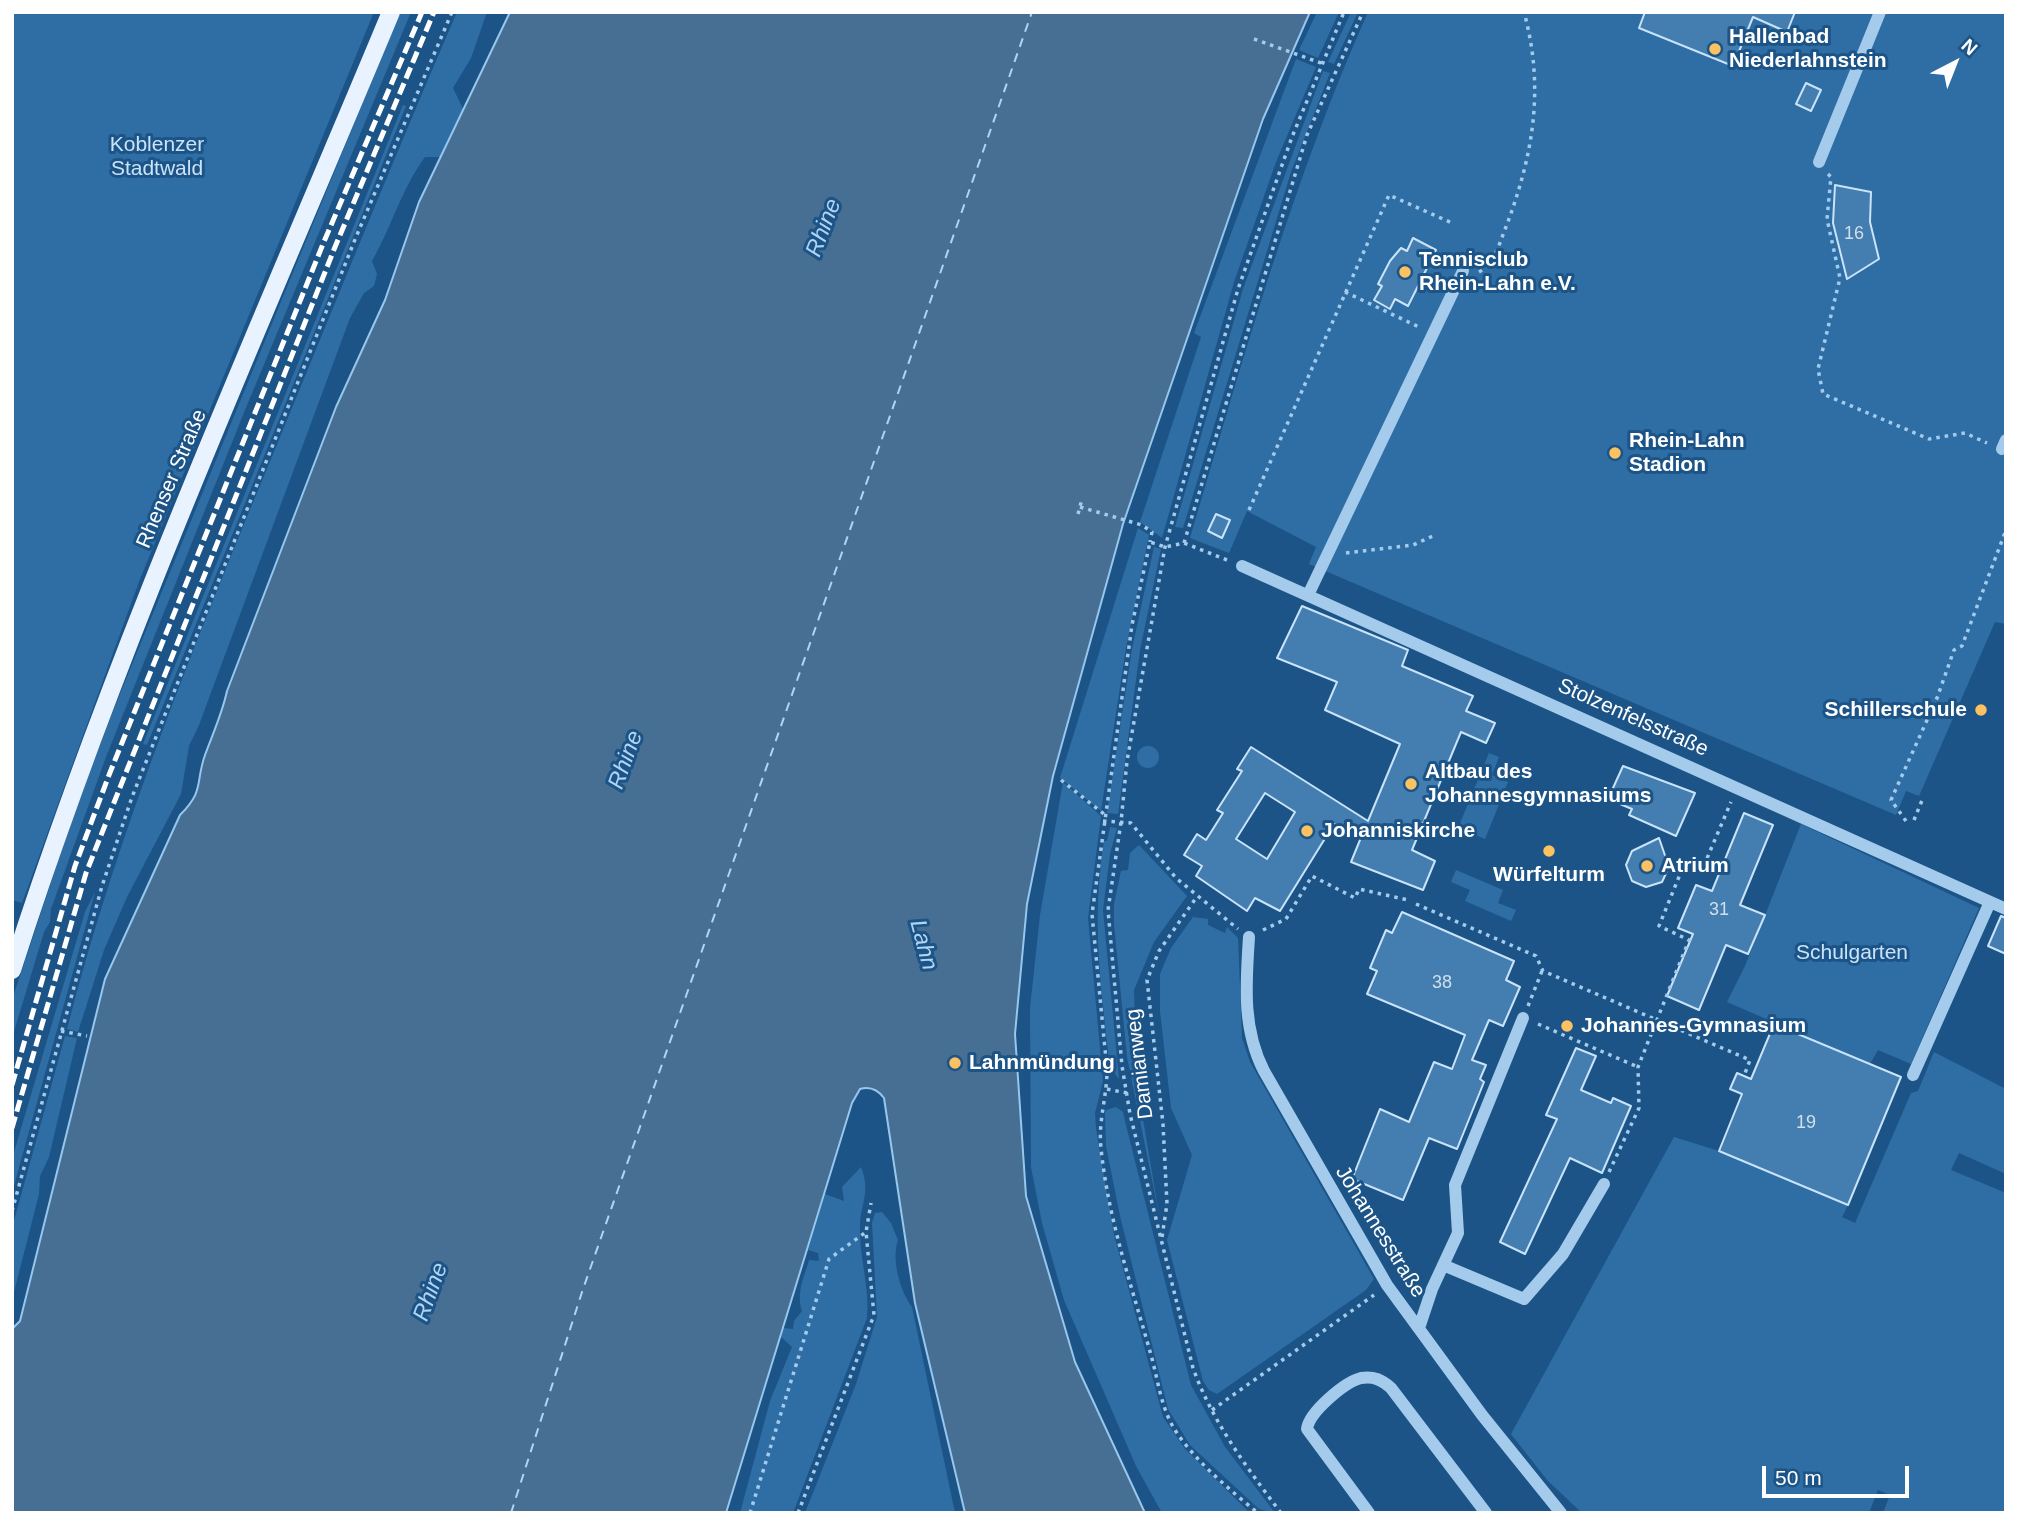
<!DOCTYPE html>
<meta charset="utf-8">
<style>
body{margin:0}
#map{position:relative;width:2018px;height:1525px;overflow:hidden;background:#1c5487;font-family:Arial,sans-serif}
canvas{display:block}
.frame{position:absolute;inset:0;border:14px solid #fff;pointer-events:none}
.north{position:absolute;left:1920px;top:28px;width:70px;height:70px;-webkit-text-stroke:5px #1c5487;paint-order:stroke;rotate:42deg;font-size:19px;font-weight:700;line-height:28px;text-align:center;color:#fff}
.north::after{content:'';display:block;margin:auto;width:24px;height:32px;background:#fff;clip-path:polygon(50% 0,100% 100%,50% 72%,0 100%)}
.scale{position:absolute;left:1762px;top:1466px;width:147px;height:32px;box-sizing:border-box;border:4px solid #fff;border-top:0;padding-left:9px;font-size:21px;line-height:24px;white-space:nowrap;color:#fff;-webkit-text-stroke:5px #1c5487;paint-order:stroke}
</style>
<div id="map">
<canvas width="2018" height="1525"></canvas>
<div class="frame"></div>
<div class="north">N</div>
<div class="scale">50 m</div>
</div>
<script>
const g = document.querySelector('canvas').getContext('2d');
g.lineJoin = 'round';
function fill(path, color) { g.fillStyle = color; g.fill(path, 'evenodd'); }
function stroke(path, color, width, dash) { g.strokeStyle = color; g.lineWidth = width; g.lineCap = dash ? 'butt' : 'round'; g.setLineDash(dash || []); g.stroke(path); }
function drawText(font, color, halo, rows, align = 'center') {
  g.font = font + ' Arial,sans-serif'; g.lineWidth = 6; g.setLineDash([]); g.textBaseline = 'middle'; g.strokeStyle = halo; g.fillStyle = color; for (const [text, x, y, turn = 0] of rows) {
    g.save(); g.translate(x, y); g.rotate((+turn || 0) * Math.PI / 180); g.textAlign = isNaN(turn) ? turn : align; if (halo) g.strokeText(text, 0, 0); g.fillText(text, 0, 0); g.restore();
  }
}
const green = new Path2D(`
 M12,12H374L140,579L22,903L12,900Z
 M400,12H411L245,410L106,757L51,909L50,922L44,932L12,1038V1000L73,816L115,706Z
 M457,12H487L471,58L453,88L463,109L440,157H425C401,190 392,226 372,261L377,274L374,286L364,293L350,318L199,725L189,746L181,794L127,897L104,950L78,1032L67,1029C119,827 198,635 278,442C337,299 395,155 457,12Z
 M1317,12H1339L1318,58L1299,50Z
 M1351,12H1358L1334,64L1328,62Z
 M1368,12H2006V624L1995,622L1919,796L1906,791L1896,815L1309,564L1316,547L1247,511L1229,553L1190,538C1243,360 1292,182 1368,12Z
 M1296,59L1316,67L1276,162L1234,282L1162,538L1140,522L1201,337L1194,333Z
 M1323,71L1330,73L1291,172L1183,528L1175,527L1243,289Z
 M403,105L406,106L147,745L143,744Z
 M1138,528L1149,535L1126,648L1101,811L1060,778Z
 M1154,547L1161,549L1140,650L1118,814L1107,813L1132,649Z
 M1137 757a11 11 0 1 1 22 0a11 11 0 1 1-22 0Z
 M1489,753L1499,757L1492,775L1508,782L1485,839L1458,828Z
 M1063,782L1101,816L1088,918L1103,1081L1095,1113L1096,1129L1114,1235L1163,1417L1185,1449L1250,1513H1162L1136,1466L1064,1300L1042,1223L1031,1167L1030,1008L1040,915Z
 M1801,824L1979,908L1911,1064L1878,1050L1870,1064L1727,1002L1745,966Z
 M1110,827L1117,828L1110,854L1103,910L1119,1079L1110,1067C1101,987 1091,922 1104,841H1107Z
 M1139,845L1187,896L1154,942L1134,990L1136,1049L1142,1113L1159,1214L1127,1057L1114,924V904L1121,871L1128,870L1130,853Z
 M1456,870L1503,890L1498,903L1516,910L1511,921L1465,901L1470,890L1451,882Z
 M95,892L12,1193V1159L85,912Z
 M1193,917L1208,919V925L1225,933L1227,927L1238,938L1242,1038L1250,1062L1374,1279L1366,1290L1217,1394L1209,1390L1203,1381L1167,1240L1192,1155L1171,1108L1160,1011V974L1171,948Z
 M65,1036L77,1038L49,1157L40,1176L39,1194L12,1300V1228Z
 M1934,1052L2006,1089V1174L1959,1153L1951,1170L2006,1193V1513H1883L1890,1495L1878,1490L1869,1513H1582L1548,1481L1511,1434L1674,1137L1719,1151L1848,1205L1842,1217L1855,1223L1911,1093L1918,1091Z
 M1116,1107L1123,1112L1125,1121L1191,1385L1225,1447L1275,1513L1259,1509L1190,1445L1168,1409L1120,1216L1106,1146L1105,1114L1106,1110Z
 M861,1167C871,1192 861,1202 860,1225C859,1257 870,1287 867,1318L793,1513H740L770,1401L792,1347L781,1337L783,1328L793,1329L794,1321L802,1311C796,1292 804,1278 809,1260L819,1261L818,1253L808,1250L825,1194L844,1201L842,1187Z
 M882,1212L891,1223L898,1240C891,1259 900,1291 912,1307L955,1513H805L856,1384L877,1317L872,1223L875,1213Z`);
const water = new Path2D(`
 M510,12H1310L1263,119L1123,524L1053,776L1027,904L1015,1034L1026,1196L1075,1362L1145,1513H965L915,1303L884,1098C878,1090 871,1086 860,1089L852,1103L726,1513H12V1329L20,1321L105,979L180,815C205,790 195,783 205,755C213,733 222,714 227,691L336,407L385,300L419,202Z`);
const ferry = new Path2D(`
 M511,1513L583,1289L1032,12`);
const building = new Path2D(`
 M1645,12H1795L1787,32L1753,17L1733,66L1639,28Z
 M1806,83L1821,90L1811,111L1796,104Z
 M1835,185L1871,192L1870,222L1879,259L1847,279L1833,223Z
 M1413,238L1436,250L1408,306L1395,299L1390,309L1374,300L1382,286L1378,284L1390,261L1401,248L1407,251Z
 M1216,514L1230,520L1222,538L1208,531Z
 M1302,606L1408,650L1402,666L1473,696L1466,711L1495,723L1486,743L1461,732L1412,850L1435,861L1423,890L1351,862L1362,835L1334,824L1280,911L1255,898L1247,911L1196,876L1202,866L1184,855L1197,834L1206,840L1223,813L1217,810L1242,771L1237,769L1251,747L1368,821L1400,744L1325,710L1337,682L1277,658ZM1265,793L1295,812L1267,859L1236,839Z
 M1623,766L1695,793L1676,836L1629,815L1632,809L1608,799Z
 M1744,813L1773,825L1740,905L1765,915L1748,954L1726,945L1699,1010L1667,996L1693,934L1678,928L1696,885L1712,891Z
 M1659,838L1669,867L1662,882L1646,887L1632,881L1626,865L1632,851Z
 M1402,912L1514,961L1506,980L1520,987L1503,1026L1489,1020L1472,1060L1486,1065L1480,1079L1484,1082L1457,1149L1429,1138L1403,1200L1352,1179L1380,1109L1409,1122L1434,1062L1452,1069L1465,1035L1367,994L1377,971L1370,968L1386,930L1392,933Z
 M2001,916L2006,918V954L1988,946Z
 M1774,1024L1901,1077L1848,1205L1719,1151L1742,1094L1730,1089L1737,1073L1751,1079Z
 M1576,1048L1596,1056L1581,1090L1611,1103L1613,1098L1631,1106L1602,1173L1570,1158L1525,1254L1500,1242L1557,1119L1546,1115Z`);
const path = new Path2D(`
 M1254,39L1321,63
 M1828,174L1831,177L1827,219L1840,278L1818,369L1823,394L1929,439L1965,433L1987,443
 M1479,272C1495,263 1499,244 1506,227C1533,155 1545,89 1524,12
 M1345,292L1419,327
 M1080,507L1142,525L1152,532L1150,542
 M1249,510L1389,195L1452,223
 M1078,514L1082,499
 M1184,543L1307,135L1363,12
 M1346,553L1413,545L1435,535
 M1227,560L1184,543L1165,547L1150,542L1132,625L1092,914L1107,1070C1107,1097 1098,1121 1101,1148C1108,1219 1132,1287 1151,1355C1158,1380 1161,1408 1175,1430C1195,1461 1230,1490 1258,1513
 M1061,780L1104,814
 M1914,820L1923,798
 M1103,821L1131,823L1176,878L1238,929
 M1906,821L1891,800L1937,698L1954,650L1962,646L2006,530
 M1416,904L1536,956L1543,971L1750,1060L1744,1076
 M1263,930L1286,919L1312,876L1355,898L1359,889L1408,900
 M1528,1006L1542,971
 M1538,1024L1638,1067
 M61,1031L87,1036
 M1107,1089L1127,1093
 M1609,1172L1639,1108L1638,1067L1689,940L1659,926L1685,862L1702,870L1731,802
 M12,1211L102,886L132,797L356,237L452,12
 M1162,1237L1167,1204L1163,1124L1147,980L1159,951L1196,898
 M1212,1410L1374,1295
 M750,1513L829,1259L866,1232
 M798,1513L874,1315L866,1232L871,1203
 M1281,1513C1247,1468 1212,1421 1193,1368L1130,1114L1122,1066L1108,910L1121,822L1127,761L1165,547L1238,289L1292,137L1344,12`);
const minor = new Path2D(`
 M1819,162L1880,12
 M2002,449L2006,440
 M1242,566L2006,909
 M1309,593L1463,271
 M1249,937C1246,984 1242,1028 1264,1071L1387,1285L1482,1415L1561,1513
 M1913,1075L1990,902
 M1443,1265L1524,1299L1563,1254L1604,1184
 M1419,1328L1432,1289L1458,1233L1455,1185L1523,1018
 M1369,1513L1307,1429C1309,1412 1345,1382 1361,1378C1374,1376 1382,1380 1391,1388L1486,1513`);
const major = new Path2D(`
 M12,970C117,643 259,329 391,12`);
const rail = new Path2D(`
 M12,1085L75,866L109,775L323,244L422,12
 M12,1128L86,873L335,247L434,12`);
const markers = [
 [1715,49,7,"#fcc262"],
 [1405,272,7,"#fcc262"],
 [1615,453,7,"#fcc262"],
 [1981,710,7,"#fcc262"],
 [1411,784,7,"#fcc262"],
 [1307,831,7,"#fcc262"],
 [1549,851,7,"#fcc262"],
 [1647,866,7,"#fcc262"],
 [1567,1026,7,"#fcc262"],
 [955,1063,7,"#fcc262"]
];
const numberNames = [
 ["16",1854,234],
 ["31",1719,910],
 ["38",1442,983],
 ["19",1806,1123]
];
const poiNames = [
 ["Hallenbad",1729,37],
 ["Niederlahnstein",1729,61],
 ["Tennisclub",1419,260],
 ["Rhein-Lahn e.V.",1419,284],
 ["Rhein-Lahn",1629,441],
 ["Stadion",1629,465],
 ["Schillerschule",1967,710,"right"],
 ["Altbau des",1425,772],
 ["Johannesgymnasiums",1425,796],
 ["Johanniskirche",1321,831],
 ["Atrium",1661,866],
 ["Würfelturm",1549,875,"center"],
 ["Johannes-Gymnasium",1581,1026],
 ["Lahnmündung",969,1063]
];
const parkNames = [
 ["Koblenzer",157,145],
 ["Stadtwald",157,169],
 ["Schulgarten",1852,953]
];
const streetNames = [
 ["Rhenser Straße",172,479,-67],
 ["Stolzenfelsstraße",1633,718,24],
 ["Damianweg",1140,1064,-97],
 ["Johannesstraße",1380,1232,58]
];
const waterNames = [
 ["Rhine",824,228,-69],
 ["Rhine",626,760,-70],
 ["Lahn",923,945,75],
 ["Rhine",431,1292,-70]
];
fill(green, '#2f6ea5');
fill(water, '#476f94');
stroke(water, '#97c7ed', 2);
stroke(ferry, '#b0d4f3', 2, [9, 7]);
fill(building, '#447eb0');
stroke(building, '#c9e3f8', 2);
stroke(path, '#a4cbeb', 3.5, [3.5, 5]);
stroke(minor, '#a4cbeb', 12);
stroke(major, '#e9f3ff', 18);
stroke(rail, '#fff', 5, [12, 5]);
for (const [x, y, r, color] of markers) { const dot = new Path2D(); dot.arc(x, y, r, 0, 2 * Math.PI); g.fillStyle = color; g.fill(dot); stroke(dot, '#1c5487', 2.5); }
drawText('18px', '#d0dfeb', null, numberNames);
drawText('bold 21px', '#fff', '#1c5487', poiNames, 'left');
drawText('21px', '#c9e3f8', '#1c5487', parkNames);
drawText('21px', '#fff', '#1c5487', streetNames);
drawText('italic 23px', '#b0d4f3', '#1c5487', waterNames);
</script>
